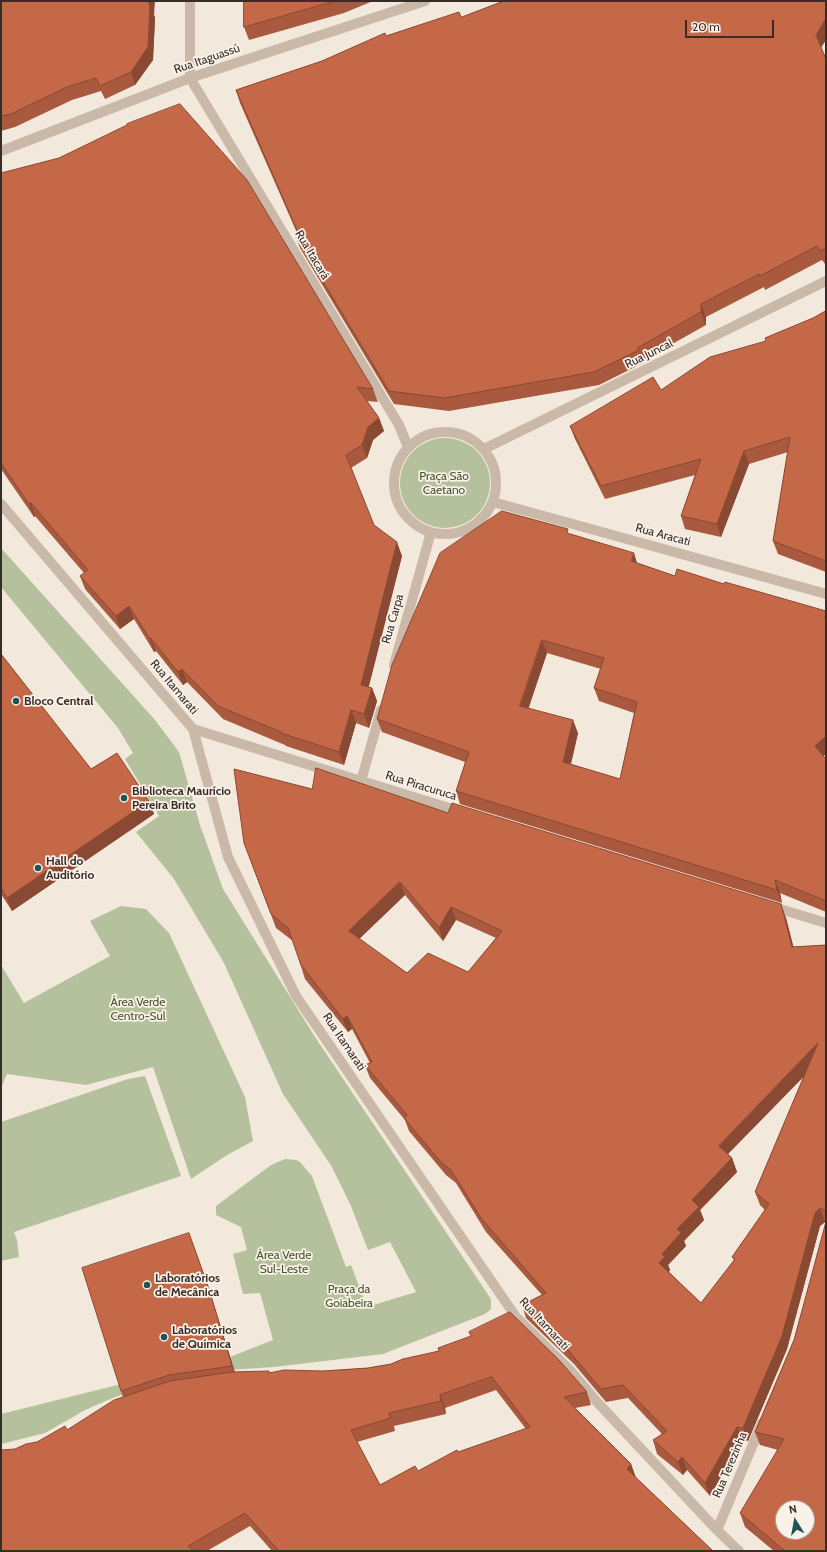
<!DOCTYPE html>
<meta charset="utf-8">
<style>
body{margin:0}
#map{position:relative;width:827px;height:1552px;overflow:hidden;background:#f2e8dc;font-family:Cabin,sans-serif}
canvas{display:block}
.frame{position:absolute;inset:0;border:2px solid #372d28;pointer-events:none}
.north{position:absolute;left:775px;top:1500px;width:40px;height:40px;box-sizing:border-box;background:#faf2e8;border:1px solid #aca39b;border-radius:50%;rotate:349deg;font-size:11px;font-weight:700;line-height:16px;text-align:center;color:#372d28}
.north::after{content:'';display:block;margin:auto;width:14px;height:18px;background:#1e5358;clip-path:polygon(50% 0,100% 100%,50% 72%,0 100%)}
.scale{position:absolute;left:685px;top:20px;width:89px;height:18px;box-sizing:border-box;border:2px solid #372d28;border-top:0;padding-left:5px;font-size:12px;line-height:14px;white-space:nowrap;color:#372d28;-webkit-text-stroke:3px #faf2e8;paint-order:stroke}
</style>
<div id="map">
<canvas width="827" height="1552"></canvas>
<div class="frame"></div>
<div class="north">N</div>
<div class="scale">20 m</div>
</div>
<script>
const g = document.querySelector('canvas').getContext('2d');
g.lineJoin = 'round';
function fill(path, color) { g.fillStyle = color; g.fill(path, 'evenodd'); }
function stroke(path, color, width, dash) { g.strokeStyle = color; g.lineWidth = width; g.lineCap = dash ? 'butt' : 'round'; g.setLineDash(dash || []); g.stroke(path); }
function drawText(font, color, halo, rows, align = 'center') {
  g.font = font + ' Cabin,sans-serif'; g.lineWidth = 3.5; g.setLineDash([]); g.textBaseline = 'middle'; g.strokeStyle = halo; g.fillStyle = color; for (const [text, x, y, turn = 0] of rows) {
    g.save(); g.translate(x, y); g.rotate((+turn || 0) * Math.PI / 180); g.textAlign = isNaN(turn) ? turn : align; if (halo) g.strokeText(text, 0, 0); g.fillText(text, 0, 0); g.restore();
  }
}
const green = new Path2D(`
 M400 483a45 45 0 1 1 90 0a45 45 0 1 1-90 0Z
 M1,548L155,720L179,752L200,825L223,889L315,1037L491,1299V1309L485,1314L383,1354L274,1367L228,1370L170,1381L115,1397L85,1410L45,1433L1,1444V1414L230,1357L273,1340L260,1293L243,1294L233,1254L247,1250L241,1227L216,1215V1206L271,1165L285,1159L296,1160L300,1162L312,1176L346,1267L351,1265L367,1307L416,1292L390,1242L368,1250L351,1206L332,1167L283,1094L224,963L174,879L136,832L159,816L125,759L133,753L118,728L1,587Z
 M121,906L146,909L169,933L245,1097L253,1141L227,1155L191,1179L153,1067L86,1085L7,1074L1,1088V965L24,1003L110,956L90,921Z
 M145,1076L181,1176L14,1232L17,1240L19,1257L1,1261V1122L128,1079Z`);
const street = new Path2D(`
 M190,1V78L399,425L408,447
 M1,151L190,78L425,1
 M394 483a51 51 0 1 1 102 0a51 51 0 1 1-102 0Z
 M484,449L826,281
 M493,502L826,594
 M1,504L193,729L228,857L296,996L516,1317L569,1369L598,1403L717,1530L739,1551
 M394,665L431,532
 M193,729L462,812
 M361,781L381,710
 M770,906L826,923
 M717,1530L762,1423`);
const wall = new Path2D(`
 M1,1L154,15L155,18L153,60L135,85L105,99L101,91L72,100L15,127L1,131Z
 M244,1H373L344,13L249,40L244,27Z
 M461,17L821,48L826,59V264H825L822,260L765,290L764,287L706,317V325L642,361L643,363L599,385L449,411L394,404L300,248L295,235L301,242L240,103L236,90L322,61L386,36Z
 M1,173L373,389L378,402L367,401L379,418L384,431L373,440L367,458L351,468L374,525L402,556L368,687L372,688L377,701L369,728L356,723L344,765L286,746L285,745L223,719L187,682L183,685L156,651L154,652L134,619L120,629L85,589L80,576L84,573L35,516L34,517L1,469Z
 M826,311V572L778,554L773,541L788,452L749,464L721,537L685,529L681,516L695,475L605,499L575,439L570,426L661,390L766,341L813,318Z
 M570,534L638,563L675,576L724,584L826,611V754L823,756L826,759V912L780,893L782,903L460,804L456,791L465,762L382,732L377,719ZM547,653L601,669L594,688L599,701L634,713L620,779L571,764L578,733L528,708Z
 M1,654L91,769L149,801L154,814L12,911L1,894Z
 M312,789L448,813L786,918L793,947L826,945V1551H774L745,1527L740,1513L778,1450L760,1445L755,1432L794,1340L826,1222H825L820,1226L787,1349L748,1441L742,1440L710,1496L687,1470L683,1475L657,1454L653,1440L662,1434L628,1398L606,1402L574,1364L526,1318L522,1305L542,1295L486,1232L456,1183L446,1175L409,1131L405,1120L370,1078L365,1065L370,1063L352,1029L348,1032L305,979L293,941L276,928L244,843ZM405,895L443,941L456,920L496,938L468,972L407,973L359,939ZM804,1076L755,1192L760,1205L765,1210L732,1257L734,1260L701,1303L669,1272L670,1270L668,1265L686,1246L684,1241L704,1220L700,1210L737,1172L732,1158L728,1154Z
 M211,1296L235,1372L269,1373L323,1371L368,1368L391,1364L403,1359L587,1392L591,1405L575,1408L631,1464L636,1478L713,1551H272L250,1526L207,1551H1L15,1449L37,1442L67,1430L123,1397L121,1391ZM496,1390L526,1429L458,1452L418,1471L380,1485L357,1442L395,1431L394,1426L446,1414L445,1408Z`);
const shadedWall = new Path2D(`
 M149,1H155L154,15L155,18L153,60L135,85L131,72L149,5Z
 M826,18V40L821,48L816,35Z
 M701,304L706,317V325L701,312Z
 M379,418L384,431L373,440L367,458L362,445L368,427Z
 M744,451L749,464L721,537L717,524Z
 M31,503L35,516L34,517L29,504Z
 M397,542L402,556L366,698L361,685Z
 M634,553L638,566L631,561Z
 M129,606L134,619L120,629L116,616Z
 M151,638L156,651L154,652L150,639Z
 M542,640L547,653L525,719L520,706Z
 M182,669L187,682L183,685L178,672Z
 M372,688L377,701L369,728L364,714Z
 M351,710L356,723L344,765L339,752Z
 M573,720L578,733L568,776L563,762Z
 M826,736V754L820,759L815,746Z
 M149,801L154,814L12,911L7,898Z
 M775,880L780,893L782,903L777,890Z
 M400,882L405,895L354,944L349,931Z
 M781,904L786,918L797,960L792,947Z
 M451,907L456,920L443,941L439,928Z
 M347,1016L352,1029L348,1032L343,1019Z
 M818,1043L823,1057L723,1159L719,1146Z
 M732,1158L737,1172L700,1210L704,1220L684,1241L686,1246L668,1265L670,1270L664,1277L659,1263L662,1254L692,1200Z
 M820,1208L825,1222L820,1226L787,1349L748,1441L743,1428L815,1213Z
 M189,1233L211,1296L235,1373L232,1366Z
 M440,1395L445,1408L446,1414L441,1401Z
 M737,1427L742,1440L710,1496L705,1483Z
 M682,1457L687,1470L683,1475L678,1462Z
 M631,1464L636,1478L632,1483L627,1469Z`);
const building = new Path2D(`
 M1,1H149V5H150L148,47L131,72L100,86L96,78L67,87L11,114L1,116Z
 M244,1H335L244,27Z
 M504,1H826V18L816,35L826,59V248L820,251L817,246L760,276L759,274L701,304V312L637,348L639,350L594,372L444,398L389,391L295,235L303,244L236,90L322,61L385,33L386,36L459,12L461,17Z
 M180,104L247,180L373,389L357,387L379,418L368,427L362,445L346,455L374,525L397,542L361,685L372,688L364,714L351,710L339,752L281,733V732L218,706L182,669L178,672L151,638L150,639L129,606L116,616L80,576L88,570L31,503L29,504L1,463V173L59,158L127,125V124Z
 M826,311V561L773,541L790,437L744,451L717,524L681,516L701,459L601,486L570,426L653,377L661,390L710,357L766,341L765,338L813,318Z
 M502,511L568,529L567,533L634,553L631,561L675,576L677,569L724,584L725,582L826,611L825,618H826V736L815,746L826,759V901L775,880L777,890L456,791L469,752L377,719L392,665L440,553ZM542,640L604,658L594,688L637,702L620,779L563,762L573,720L520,706Z
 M1,654L91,769L117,753L149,801L7,898L1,888Z
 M316,768L448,813L452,803L781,904L792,947L826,945V1211L820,1208L815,1213L782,1336L743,1428L737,1427L705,1483L682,1457L678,1462L653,1440L667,1431L623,1385L601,1389L569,1351L522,1305L546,1293L481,1218L451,1170L441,1162L404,1118L407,1115L365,1065L372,1062L347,1016L343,1019L301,965L288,928L271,914L244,843L234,769L312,789ZM400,882L439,928L451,907L502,931L468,972L428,953L407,973L349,931ZM818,1043L755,1192L769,1204L732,1257L735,1259L701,1303L659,1263L665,1257L662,1254L681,1233L677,1229L699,1207L692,1200L732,1158L719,1146Z
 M826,1222V1551H785L740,1513L784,1439L755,1432L794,1340ZM783,1508H807V1532H783Z
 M189,1233L209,1289L232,1366L169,1375L121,1391L82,1268Z
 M510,1312L559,1360L587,1392L564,1397L631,1464L627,1469L713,1551H279L245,1513L188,1546L194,1551H1V1450L15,1449L26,1444L37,1442L65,1426L67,1430L114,1400L170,1381L232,1372L269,1371V1373L284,1370L323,1371L368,1368L391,1364L403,1359L439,1351L438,1348L471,1336L469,1332ZM492,1377L530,1427L458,1452L457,1450L418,1471L415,1466L380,1485L351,1430L391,1418L389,1413L441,1401L440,1395Z`);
const markers = [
 [16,701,4,"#1e5358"],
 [124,798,4,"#1e5358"],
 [38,868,4,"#1e5358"],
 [147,1285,4,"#1e5358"],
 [164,1337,4,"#1e5358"]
];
const streetNames = [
 ["Rua Itaguassú",207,59,-19],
 ["Rua Itacará",312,255,59],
 ["Rua Juncal",649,354,-26],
 ["Rua Aracati",663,535,15],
 ["Rua Carpa",393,619,-74],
 ["Rua Itamarati",174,687,50],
 ["Rua Piracuruca",421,786,17],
 ["Rua Itamarati",344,1042,56],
 ["Rua Itamarati",544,1324,47],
 ["Rua Terezinha",730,1465,-67]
];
const parkNames = [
 ["Praça São",444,476],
 ["Caetano",444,490],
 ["Área Verde",138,1002],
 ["Centro-Sul",138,1016],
 ["Área Verde",284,1255],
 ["Sul-Leste",284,1269],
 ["Praça da",349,1289],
 ["Goiabeira",349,1303]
];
const poiNames = [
 ["Bloco Central",24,701],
 ["Biblioteca Maurício",132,791],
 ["Pereira Brito",132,805],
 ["Hall do",46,861],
 ["Auditório",46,875],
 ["Laboratórios",155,1278],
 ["de Mecânica",155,1292],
 ["Laboratórios",172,1330],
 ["de Química",172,1344]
];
fill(green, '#b4c19c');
stroke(street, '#cab8a8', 10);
fill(wall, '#a9593d');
fill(shadedWall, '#8a4932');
fill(building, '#c56847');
stroke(building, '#8a4932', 1);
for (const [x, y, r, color] of markers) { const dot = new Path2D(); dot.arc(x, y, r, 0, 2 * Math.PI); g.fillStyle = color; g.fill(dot); stroke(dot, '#faf2e8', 1.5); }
drawText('12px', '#372d28', '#faf2e8', streetNames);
drawText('12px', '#45552c', '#faf2e8', parkNames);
drawText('bold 12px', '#372d28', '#faf2e8', poiNames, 'left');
</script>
